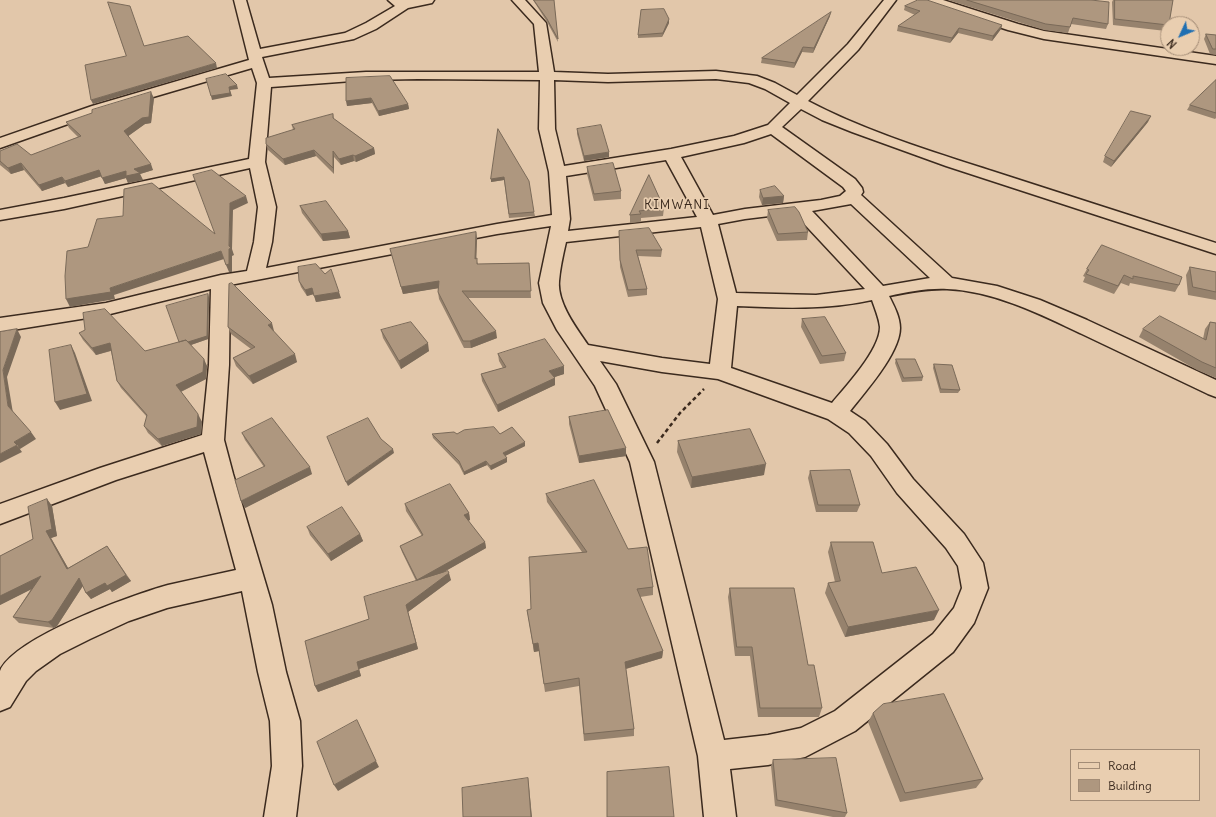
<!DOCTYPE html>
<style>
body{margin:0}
#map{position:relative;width:1216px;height:817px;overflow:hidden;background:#e2c7aa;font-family:Delius,sans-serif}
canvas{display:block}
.legend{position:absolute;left:1070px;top:749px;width:130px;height:52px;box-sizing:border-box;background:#e9ceb0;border:1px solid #a38c76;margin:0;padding:5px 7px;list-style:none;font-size:12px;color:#3b2a1e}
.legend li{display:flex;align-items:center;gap:8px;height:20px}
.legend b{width:20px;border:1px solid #a38c76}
.north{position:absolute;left:1160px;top:16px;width:40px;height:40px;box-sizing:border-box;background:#e9ceb0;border:1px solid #a38c76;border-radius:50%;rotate:226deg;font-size:11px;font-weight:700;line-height:16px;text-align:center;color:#3b2a1e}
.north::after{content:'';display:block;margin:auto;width:14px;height:18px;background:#1f6fb2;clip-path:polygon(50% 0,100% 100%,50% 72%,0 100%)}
</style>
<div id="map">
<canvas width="1216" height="817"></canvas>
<ul class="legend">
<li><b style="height:5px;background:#e9ceb0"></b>Road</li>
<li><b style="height:11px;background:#ae977f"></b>Building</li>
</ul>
<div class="north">N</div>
</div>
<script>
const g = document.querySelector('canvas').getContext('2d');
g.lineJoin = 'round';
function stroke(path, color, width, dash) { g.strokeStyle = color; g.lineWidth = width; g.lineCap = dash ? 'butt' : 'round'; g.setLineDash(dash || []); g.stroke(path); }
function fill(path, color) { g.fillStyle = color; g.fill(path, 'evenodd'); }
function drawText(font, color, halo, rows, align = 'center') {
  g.font = font + ' Delius,sans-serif'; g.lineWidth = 3.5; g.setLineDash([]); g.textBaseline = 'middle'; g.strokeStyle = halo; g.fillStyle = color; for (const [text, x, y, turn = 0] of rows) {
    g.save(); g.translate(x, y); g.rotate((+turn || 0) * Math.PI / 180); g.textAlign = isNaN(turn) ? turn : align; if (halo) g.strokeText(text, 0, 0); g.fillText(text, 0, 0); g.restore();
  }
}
const path = new Path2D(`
 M657,443L680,413L704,389`);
const minor = new Path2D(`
 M234,0H246L260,49L345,33L366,23L395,6L388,0H434L432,3L408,8L376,29L354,39L262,57L269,78L366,72H539L534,24L512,0H525L546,23L554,72L608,74L716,71L757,76L775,83L797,95L848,44L884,0H896L858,50L808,101C865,131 930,151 992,171C1066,195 1141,219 1216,243V254L946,166L852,132L822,120L801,109L782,127L855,179L862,188L863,192L861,195L952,278L997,286L1040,300L1087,320L1216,380V397L1208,394C1166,374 1124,354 1082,334C1040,314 994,291 947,289C928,288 908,292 889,296C894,306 900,317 900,328C900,353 865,392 850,411L865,421L887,444L913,479L964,534L983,563L988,588L974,623L953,652L855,731L805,757L768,765L730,769L736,817H704L698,756L630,462L595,386L557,330L543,303L539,283L551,226L497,234L230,285L229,365L224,440L233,474L272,605L286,672L300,721L302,766L296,817H264L272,766L270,721L258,672L242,591L167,608L129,621L90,639L60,654L36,671L26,681L10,707L0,711C0,702 0,678 0,671C14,637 132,595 168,585C190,580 213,575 236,570L204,452L116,480L0,524V504L100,468L202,435L209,365L211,289L106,315L0,332V318L106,303L221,275L247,271L254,242L258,207L250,168L64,209L0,220V210L64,198L249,159L257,83L252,68L102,112L0,148V138L92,106L249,60ZM418,79L540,80L539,129L549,172L552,215L497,224L266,268L272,242L276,207L265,162L271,87L366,80ZM716,79L749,83L765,89L790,103L768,125L734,136L671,149L564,166L555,129L554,80L608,82ZM771,134L843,187L846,191L840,196L821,200L745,209L713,215L681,157L744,143ZM666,160L697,217L568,231L570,219L566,176ZM851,204L930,278L883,286L812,211ZM794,213L865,289L816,295L736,293L718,224L745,219ZM701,227L718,299L710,364L662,358L588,345C577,329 557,303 559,281C560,268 563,255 566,242ZM872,300C875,309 879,318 880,327C880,350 846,386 832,403L731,368L737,306C783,308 827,310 872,300ZM600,361L662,372L718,379L828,419L849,433L871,456L897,493L946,548L958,566L962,588L954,608L933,634L835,711L801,728L768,735L724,740L654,462L616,384Z
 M924,0H943L1018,24L1044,31L1216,56V64L1044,39L1008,30L926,3Z`);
const wall = new Path2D(`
 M533,0H554L558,42L547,22Z
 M948,0H1091L1108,24L1106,29L1071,24L1068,33L1044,30Z
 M1113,0H1173L1168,27L1166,31L1113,25L1112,2Z
 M905,6L1002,25L1001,29L992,41L958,33L950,43L897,31L898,26L915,15L904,10Z
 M830,16L813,53L802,52L794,68L761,63L762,58Z
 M669,23L662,37L638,38V35Z
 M1206,34L1216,35V55L1210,54L1204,39Z
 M346,78L408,104L409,109L379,116L372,103L347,106Z
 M1216,80V118L1215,119L1187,110L1190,105Z
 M154,98L151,123L145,124L128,136L153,170L140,174L143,180L128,183L126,178L105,184L102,176L68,187L65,183L42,191L24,170L11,174L0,165V151L31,155L78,137L69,128L66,122Z
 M333,114L334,119L374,148L375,154L356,162L354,161L341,165L334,157V174L316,156L285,165L268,150L266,144L293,130L292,125Z
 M1148,122L1111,167L1103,162L1105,156Z
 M498,129L534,212L535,216L509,218L504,180L491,182V179Z
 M577,129L609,157L584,161L577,134Z
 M587,167L621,191V199L594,201L587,174Z
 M649,175L664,208L663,216L641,218V222L630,223V215Z
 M760,190L784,196L783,203L762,205L759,197Z
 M300,206L348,231L350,238L323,241L302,213Z
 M768,210L808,232L807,240L777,241L767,218Z
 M619,231L662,250L661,257L638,256L647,289V295L628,297L620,267Z
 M476,232L477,239L476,259L478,264L529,263L531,298H468L497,338L471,348H464L439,299L438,292V288L403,294L390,249Z
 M1102,245L1179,285L1175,292L1130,283L1129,286L1121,283L1114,294L1083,282L1085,277L1083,276L1087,269Z
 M1190,267L1216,272V300L1188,295L1186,275Z
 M299,281L341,298L316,302L314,294L307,296L301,287Z
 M208,294L209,298L208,339L191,345L207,366L206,379L181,392L202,422L201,434L162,446L148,433L144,426L147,417L121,388L117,381L111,351L96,355L83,340L79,333L145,351L179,342Z
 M802,319L846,353L844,361L820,364L801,327Z
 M1210,322L1216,323V378L1197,370L1139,337L1143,329L1203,339L1205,329Z
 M228,327L274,331H273L297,362L253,384L236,366L233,358L251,349L231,334Z
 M381,330L429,351L401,369L383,338Z
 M498,354L564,374L554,377L555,378V385L498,412L482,381L481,374L503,368L499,361Z
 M896,359L923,377L922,381L902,382L895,363Z
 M934,364L960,390L958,393H940L933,368Z
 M569,417L626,456L579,463L569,424Z
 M242,433L312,474L245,508L264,467L245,440Z
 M432,434H500L525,446L505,456L507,458V462L491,470L487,465L464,475L459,465L433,438Z
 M678,441L764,475L691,488L677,452Z
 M810,471L860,505L857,512H816L808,478Z
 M546,494L628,549L653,587V595L640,597L663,651L662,658L626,669L634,729V736L584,741L579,686L545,692L539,651L534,652L527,610L531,609L582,552L547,502Z
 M47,499L52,506L57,536L51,538L68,568L107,546L131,581L112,592L110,589L91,599L86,593L83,586L57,626L54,628L19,623L13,617L31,589L0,605V556L33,539Z
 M405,504L469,513L470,520L468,521L485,542L486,548L444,572L451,580L408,612L418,649L359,669L361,676L318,692L315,686L369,619L416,581L402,552L400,546L422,536L406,511Z
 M307,527L360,534L363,541L331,561L310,535Z
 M831,542L882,573L934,620L845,637L825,593L828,583L835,582L828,552Z
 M730,588L808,665L822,708L819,717H758L750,656H735L728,597Z
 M873,713L983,779L976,788L900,802L868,722Z
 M773,760L847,813L845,817H833L775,806L771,766Z`);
const shadedWall = new Path2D(`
 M831,12L830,16L813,53L814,48Z
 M669,19V23L662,37L663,33Z
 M1002,25L1001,29L992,41L993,36Z
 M959,28L958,33L950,43L952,38Z
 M803,47L802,52L794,68L795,63Z
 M216,63L217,68L93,104L91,100Z
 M237,85L238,89L230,90L232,96L212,100L211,96L229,87Z
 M151,92L154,98L151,123L145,124L127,137L124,131Z
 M371,98L372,103L347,106L346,101Z
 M408,104L409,109L379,116L378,111Z
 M1151,116L1148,122L1111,167L1114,161Z
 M374,148L375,154L356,162L355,156Z
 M314,150L316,156L285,165L283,159Z
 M333,151L334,157V174L333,168Z
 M609,152V157L584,161V156Z
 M353,155L354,161L341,165L339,159Z
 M21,163L24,170L11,174L8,168Z
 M151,164L153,170L140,174L143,180L128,183L126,178L105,184L102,178Z
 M99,170L102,176L68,187L65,181Z
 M62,177L65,183L42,191L39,185Z
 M504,177V180L491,182V179Z
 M246,196L248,203L233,210L232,249L234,255L232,256V272H229L226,265L229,246L230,203Z
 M784,196L783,203L762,205L763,198Z
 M348,231L350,238L323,241L321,234Z
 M476,232L477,239L476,266L475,259Z
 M221,251L224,259L114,295L115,299L70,307L66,299L110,288Z
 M439,281L440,288L403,294L401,287Z
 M312,288L314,294L307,296L305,290Z
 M339,292L341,298L316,302L314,296Z
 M208,294L209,298L208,339L182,348Z
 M272,323L274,331L271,332L268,325Z
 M17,329L21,337L7,377L13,413L8,406L3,370Z
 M496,331L497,338L471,348L470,341Z
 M110,343L113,350L96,355L92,348Z
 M428,343L429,351L401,369L399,361Z
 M71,345L75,353L92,401L60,410L55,402Z
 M295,354L297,362L253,384L249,376Z
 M204,359L207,366L206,379L180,392L176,385Z
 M564,366V374L549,379V371Z
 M555,378V385L498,412L497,405Z
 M198,414L202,422L201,434L162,446L158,439Z
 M31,432L36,439L20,449L14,442Z
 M525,442V446L503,457V453Z
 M17,445L22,452L0,463V454Z
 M626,448V456L579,463V456Z
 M393,449L394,453L348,486L346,482Z
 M507,458V462L491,470L490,466Z
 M486,461L487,465L464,475V472Z
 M766,464L764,475L691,488L692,477Z
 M310,467L312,474L245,508L241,501Z
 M47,499L52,506L57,536L51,538L72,575L67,569L46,531Z
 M469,513L470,520L465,522L464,515Z
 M360,534L363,541L331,561L328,554Z
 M485,542L486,548L419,586L417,580Z
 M449,573L451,580L408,612L418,649L359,669L361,676L318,692L315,686L357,662L406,605Z
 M126,575L131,581L112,592L110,589L91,599L86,593L105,583Z
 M41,576L46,582L0,605V596Z
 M79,578L84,584L57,626L54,628L48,622Z
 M939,610L934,620L845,637L848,627Z
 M538,643L539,651L534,652L533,644Z
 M663,651L662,658L625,669V662Z
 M376,761L379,767L338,791L334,785Z
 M528,778L529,787L532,817H531Z`);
const building = new Path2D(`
 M534,0H554L558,39L547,19Z
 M918,0H927L1002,25L993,36L959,28L952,38L898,26L920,11L905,6Z
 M967,0H1091L1109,2L1108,24L1073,18L1070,27L1046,24Z
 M1115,0H1173L1169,24H1168V25L1115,19Z
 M108,2L130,6L144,46L188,36L216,63L91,100L85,65L126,56Z
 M664,9L669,19L663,33L638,35L641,10Z
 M831,12L814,48L803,47L795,63L762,58Z
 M1206,34L1216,35V49H1213Z
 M226,74L237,85L229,87L230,93L211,96L206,79Z
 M390,76L408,104L378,111L371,98L346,101V78Z
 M1216,80V113L1190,105Z
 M151,92L149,117L142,118L124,131L151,164L134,169L140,173L126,176V171L102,178L99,170L65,181L62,177L39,185L21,163L8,168L0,161V151L17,144L31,155L81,136L66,122L92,113V110Z
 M1131,111L1151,116L1114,161L1105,156Z
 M333,114V118L374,148L355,156L353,155L339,159L333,151V168L314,150L283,159L266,144V138L295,129L292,125Z
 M601,125L609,152L584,156L577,129Z
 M498,129L529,181L534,212L509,214L504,177L491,179Z
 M613,163L621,191L594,194L587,167Z
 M212,170L246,196L230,203L229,246L231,248L229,249V264L226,265L221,251L110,288L111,292L66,299L65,276L67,251L88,247L97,219L123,216L124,189L152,183L215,234L193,175Z
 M649,175L664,208L639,211L641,214L630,215Z
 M775,186L784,196L763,198L760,190Z
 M326,201L348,231L321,234L300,206Z
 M795,207L799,212L808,232L778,234L768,210Z
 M649,228L662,250H636L647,289L628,290L620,260L619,231Z
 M476,232L475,259L477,258V264L529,263L531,291H462L496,331L470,341H463L438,292L439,281L401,287L390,249Z
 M1102,245L1182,277L1179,285L1133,276V279L1124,275L1118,286L1086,274L1089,270L1087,269Z
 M316,264L325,274L331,269L339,292L314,296L312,288L305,290L299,281L298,267Z
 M1190,267L1216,272V292L1193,287Z
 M232,283L272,323L268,325L295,354L249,376L233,358L255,347L228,327L229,284Z
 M208,294L207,336L188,342L186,340L179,342L166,306Z
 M105,309L145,351L186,340L204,359L203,372L176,385L198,414L197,427L158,439L144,426L147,415L117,381L110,343L92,348L79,333L85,330L83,313Z
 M1160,316L1206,340L1210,322L1216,323V368L1202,362L1143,329Z
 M825,317L846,353L822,356L802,319Z
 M411,322L428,343L399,361L381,330Z
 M17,329L3,370L8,406L31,432L14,442L17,445L0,454V332Z
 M545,339L564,366L549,371L555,378L497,405L481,374L506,367L498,354Z
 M71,345L87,394L55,402L49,350Z
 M896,359H915L923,377L904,378Z
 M934,364L952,365L960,390L941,389Z
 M608,410L626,448L579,456L569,417Z
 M272,418L310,467L241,501L235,480L265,466L242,433Z
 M368,418L381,439L393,449L346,482L327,437Z
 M494,427L500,434L512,427L525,442L503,453L507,458L490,466L486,461L464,472L459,461L432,434L454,432L457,434L464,430Z
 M750,429L766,464L692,477L678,441Z
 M850,470L860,505H818L810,471Z
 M594,480L628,549L647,547L653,587L637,589L663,651L625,662L634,729L584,734L579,678L544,684L538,643L533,644L527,610L531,609L529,557L587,552L546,494Z
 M450,484L469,513L464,515L485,542L417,580L400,546L423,535L405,504Z
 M47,499L52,529L46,531L67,569L107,546L126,575L107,586L105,583L86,593L79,578L52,620L48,622L13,617L41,576L0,596V556L33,539L28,507Z
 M342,507L360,534L328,554L307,527Z
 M831,542H873L882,573L916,567L939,610L848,627L828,583L840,581Z
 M448,571L449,573L406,605L416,643L357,662L359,670L315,686L305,641L369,619L364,597Z
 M730,588H794L808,665H814L822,708H760L752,647H737Z
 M944,694L983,779L905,793L873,713L883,704Z
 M357,720L376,761L334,785L317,742Z
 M836,758L847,813L777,800L773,760Z
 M669,767L674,817H607V772Z
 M528,778L531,817H463L462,788Z`);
const farQuarternames = [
 ["KIMWANI",677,205]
];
stroke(minor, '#3b2a1e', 3);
stroke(path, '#3b2a1e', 2.5, [4, 3]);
fill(minor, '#e9ceb0');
fill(wall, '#96826d');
fill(shadedWall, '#7a6a59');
fill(building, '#ae977f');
stroke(building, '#7a6a59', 1);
g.letterSpacing = '1px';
drawText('13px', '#3b2a1e', '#e9ceb0', farQuarternames);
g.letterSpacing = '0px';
</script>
